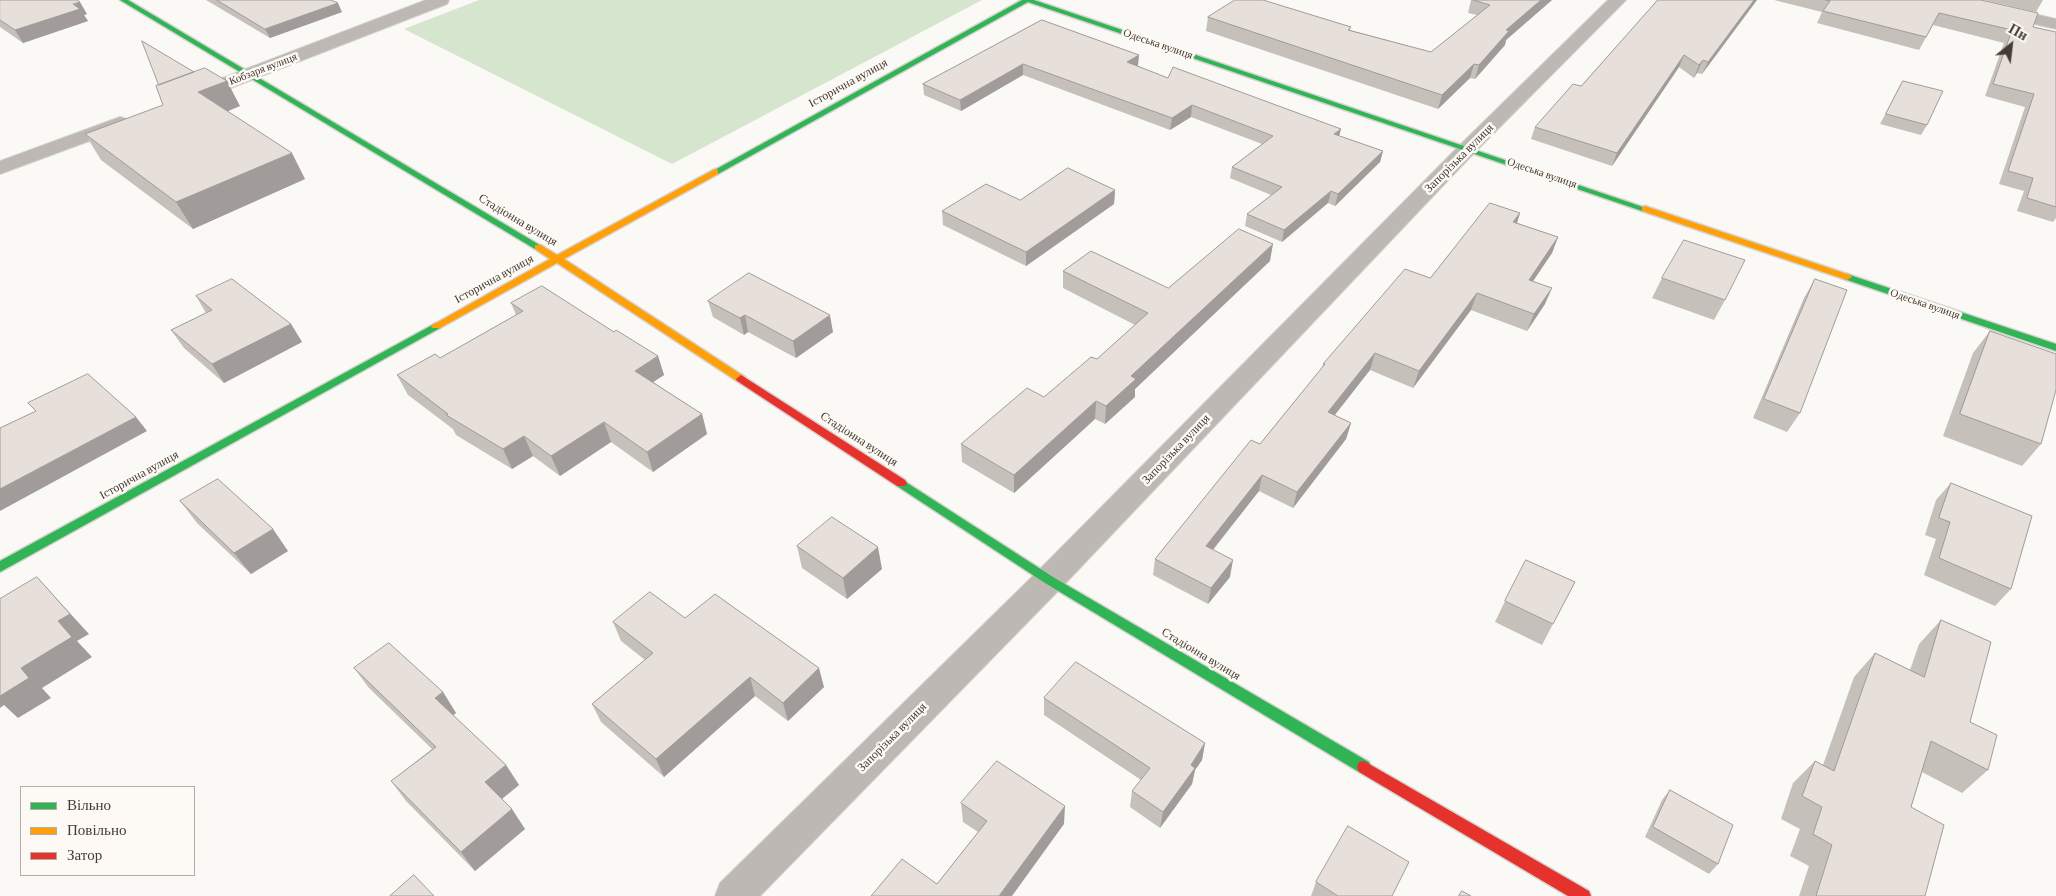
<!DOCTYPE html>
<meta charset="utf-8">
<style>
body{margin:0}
#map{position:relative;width:2056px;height:896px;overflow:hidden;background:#fbf9f6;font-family:"Crimson Pro",serif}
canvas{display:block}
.legend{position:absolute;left:20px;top:786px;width:175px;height:90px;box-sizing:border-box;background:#fdf9f4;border:1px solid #b3ada6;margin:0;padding:6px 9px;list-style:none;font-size:15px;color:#443b31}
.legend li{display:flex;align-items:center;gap:10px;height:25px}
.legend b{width:25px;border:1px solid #b3ada6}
.north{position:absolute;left:1986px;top:20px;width:50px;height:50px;-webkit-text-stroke:4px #fdf9f4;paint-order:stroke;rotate:29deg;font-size:14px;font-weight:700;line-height:20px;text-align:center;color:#443b31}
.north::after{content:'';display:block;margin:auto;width:18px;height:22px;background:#443b31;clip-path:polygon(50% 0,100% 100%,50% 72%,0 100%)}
</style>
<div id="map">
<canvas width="2056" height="896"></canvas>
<ul class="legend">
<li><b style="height:6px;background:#30b455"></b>Вільно</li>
<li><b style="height:6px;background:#ff9f0a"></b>Повільно</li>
<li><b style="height:6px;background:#e5322d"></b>Затор</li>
</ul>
<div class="north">Пн</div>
</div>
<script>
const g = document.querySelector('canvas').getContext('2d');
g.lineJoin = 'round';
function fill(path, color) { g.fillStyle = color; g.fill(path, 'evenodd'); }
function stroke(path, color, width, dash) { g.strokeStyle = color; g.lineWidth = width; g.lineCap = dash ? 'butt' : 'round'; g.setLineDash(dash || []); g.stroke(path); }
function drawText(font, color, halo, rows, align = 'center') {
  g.font = font + ' "Crimson Pro",serif'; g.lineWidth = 5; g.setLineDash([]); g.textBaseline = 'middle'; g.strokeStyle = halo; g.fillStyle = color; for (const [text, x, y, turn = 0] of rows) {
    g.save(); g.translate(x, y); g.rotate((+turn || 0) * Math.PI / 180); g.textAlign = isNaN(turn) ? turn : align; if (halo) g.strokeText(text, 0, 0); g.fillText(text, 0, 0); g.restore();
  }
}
const green = new Path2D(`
 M479,0H982L672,164L404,29Z`);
const street = new Path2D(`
 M426,0H449L447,4L200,100H186L183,96L186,92Z
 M1608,0H1626L1475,152L1060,589L760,896H715L720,883L1038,571L1461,144Z
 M1947,0H1976L2056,19V29L1949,4Z
 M120,117L127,119L130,123L127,127L0,174V161Z`);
const fast = new Path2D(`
 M120,0H128L543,247L541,249H535Z
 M1022,0H1034L1649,209L1648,211H1642L1028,2L718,174H712L711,172Z
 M1847,274L2056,344V351L1844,279L1842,277Z
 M436,323L440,324L441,326L440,328L0,572V561Z
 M901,479L1053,577L1369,762L1371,767L1369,772L1364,773L1359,772L1045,583L897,486L895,483L897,480Z`);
const slow = new Path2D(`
 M715,169L718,170V174L564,259L745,377L746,379L745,381H737L557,263L440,328H432L431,326L550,259L535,249V245H541L557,255Z
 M1645,206L1850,275L1852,277L1847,280L1844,279L1642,211V207Z`);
const jam = new Path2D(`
 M741,375L905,480L907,483L905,486H897L737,381L736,379Z
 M1364,761L1589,891L1591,896H1568L1359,772L1357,767L1359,762Z`);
const wall = new Path2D(`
 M0,0L87,14L84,15L88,21L23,43L0,27Z
 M206,0H331L342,12L270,38Z
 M1471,0H1552L1506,40L1505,45L1475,79L1470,78L1438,109L1206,31L1208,17L1351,27L1350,30L1431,52L1477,15L1468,13Z
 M1658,0H1757L1702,74L1697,73L1694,78L1679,67L1612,166L1531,139L1535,127L1581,86Z
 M1774,0H1981L2033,27L2056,32V218L2053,222L2017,211L2024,191L1999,184L2025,107L1985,96L2004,43L1933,25L1919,50L1817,23L1822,12Z
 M1984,0H2043L2036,12Z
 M1042,20L1139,55L1137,66L1168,78L1341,129L1339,136L1383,151L1380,162L1335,206L1328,203L1282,242L1245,226L1247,214L1271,195L1230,178L1232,167L1262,144L1191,117L1170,130L1023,75L961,111L924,95L923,84Z
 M1903,81L1927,125L1921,135L1880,124Z
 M240,106L227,111L305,179L193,229L101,160L85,134Z
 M1115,190L1114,204L1026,266L943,225L942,211L1020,200Z
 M1520,213L1517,223L1558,237L1552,253L1533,281L1545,304L1527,331L1471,310L1413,388L1370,370L1334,415L1351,423L1346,439L1293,508L1259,491L1213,550L1230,577L1208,604L1153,575L1155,559L1260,444L1322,368L1323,364L1430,278Z
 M1270,261L1135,389V397L1105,424L1095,419L1014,493L962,462L961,444L1044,397L1097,359L1135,325L1063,288V271L1168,288Z
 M1662,278L1725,300L1714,320L1652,298Z
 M1815,279L1800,413L1787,432L1753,418L1804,298Z
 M196,296L291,324L302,342L224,383L184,348L171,330L206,313Z
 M708,301L833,332L796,358L748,332L744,335L713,317Z
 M511,303L614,332L658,356L664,375L653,382L702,414L707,434L653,472L611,442L560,476L533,456L512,469L456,435L453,429L408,395L397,375L440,358L516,315Z
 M1990,331L2041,444L2022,466L1943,436L1973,353Z
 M1951,483L2011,589L1995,606L1924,575L1936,539L1925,535L1936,500Z
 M180,501L288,551L251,574L197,523Z
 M797,546L882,569L847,599L802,568Z
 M1505,601L1553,624L1542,645L1495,622Z
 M685,618L824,687L788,721L755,696L664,777L601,722L592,704L645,660L621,641L613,622Z
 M1941,620L1970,722L1988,770L1962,793L1922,772L1911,807L1925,896H1799L1809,866L1790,856L1800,829L1781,819L1793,783L1815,761L1823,765L1854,677L1875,653L1910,670L1919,644Z
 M354,668L443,692L456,713L453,715L506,765L519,785L502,799L525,829L475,871L406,801L391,781L432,749L369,688Z
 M1044,698L1205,743L1202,760L1195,770L1192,784L1160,828L1130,807L1132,791L1141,780L1044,715Z
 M1670,790L1718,864L1709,874L1645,837L1662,800Z
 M961,803L1064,824L937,884L978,832L963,822Z
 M1316,882L1392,896H1311Z`);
const shadedWall = new Path2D(`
 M1541,0H1552L1506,40L1505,45L1475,79L1479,65L1506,30Z
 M1754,0H1757L1702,74L1708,62Z
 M80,2L87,14L84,15L88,21L23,43L15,30Z
 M338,3L342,12L270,38L265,29Z
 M1139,55L1138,66L1126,73L1127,62Z
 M1684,55L1679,67L1612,166L1617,153Z
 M1703,60L1697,73L1694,78L1699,65Z
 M1023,64V75L961,111L960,100Z
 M1474,64L1470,78L1438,109L1442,95Z
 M227,81L240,106L212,118L198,92Z
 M1192,105L1191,117L1170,130L1172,118Z
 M1341,129L1338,140L1334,134Z
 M1383,151L1380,162L1335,206L1338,194Z
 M292,153L305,179L193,229L176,202Z
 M1115,190L1114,204L1026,266V252Z
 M1331,191L1328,203L1282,242L1284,230Z
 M1520,213L1515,229L1513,222Z
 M1558,237L1552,253L1523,296L1529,280Z
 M1273,244L1270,261L1135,389V397L1105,424L1106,406L1131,376Z
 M1552,288L1545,304L1527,331L1534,314Z
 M1477,293L1471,310L1413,388L1419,371Z
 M745,315L748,332L744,335L740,318Z
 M830,315L833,332L796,358L793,341Z
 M291,324L302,342L224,383L212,364Z
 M1375,353L1370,370L1324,429L1328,412Z
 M658,356L664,375L641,390L635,371Z
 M1096,401L1095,419L1014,493V475Z
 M702,414L707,434L653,472L647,452Z
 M136,417L147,431L0,511V489Z
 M604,422L611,442L560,476L551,456Z
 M1351,423L1346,439L1293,508L1297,492Z
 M524,436L533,456L512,469L503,449Z
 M1262,475L1259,491L1203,562L1206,546Z
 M273,529L288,551L251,574L234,553Z
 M878,547L882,569L847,599L843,578Z
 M1233,560L1230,577L1208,604L1211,588Z
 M37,577L56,598L89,634L77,641L92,657L42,688L51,698L18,718L4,705L0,708V696L58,621Z
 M819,668L824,687L788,721L783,703Z
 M750,677L755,696L664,777L656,759Z
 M443,692L456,713L448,719L435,698Z
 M1205,743L1202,760L1195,770L1192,784L1160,828L1163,812L1191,765Z
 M506,765L519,785L498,802L485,782Z
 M1065,806L1064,824L1012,896H999Z
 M512,809L525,829L475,871L461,852Z`);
const building = new Path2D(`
 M0,0H77L80,2L73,4L80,9L15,30L0,20Z
 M217,0H331L338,3L265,29Z
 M1235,0H1263L1351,27L1348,30L1431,52L1490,5L1473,0H1541L1506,30L1509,31L1479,65L1474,64L1442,95L1208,17Z
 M1658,0H1754L1708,62L1703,60L1699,65L1684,55L1617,153L1535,127L1573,84L1581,86Z
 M1826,0H1981L2038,13L2033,27L2056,32V207L2027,198L2033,178L2008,171L2034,94L1993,84L2012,30L1939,13L1926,37L1823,11L1830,1Z
 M1042,20L1139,55L1127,62L1168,78L1173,67L1341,129L1334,134L1383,151L1338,194L1331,191L1284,230L1247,214L1282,187L1232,167L1273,136L1192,105L1172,118L1023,64L960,100L923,84Z
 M142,41L194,72L159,85Z
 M205,68L227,81L198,92L292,153L176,202L85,134L163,105L156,86Z
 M1903,81L1943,91L1927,125L1886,114Z
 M1068,168L1115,190L1026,252L942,211L986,184L1020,200Z
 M1490,203L1520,213L1513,222L1558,237L1529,280L1552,288L1534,314L1477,293L1419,371L1375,353L1328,412L1351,423L1297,492L1262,475L1206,546L1233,560L1211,588L1155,559L1251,440L1260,444L1325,364H1323L1405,269L1430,278Z
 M1239,229L1273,244L1131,376L1136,379L1106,406L1096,401L1014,475L961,444L1027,388L1044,397L1091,357L1097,359L1148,313L1063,271L1091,251L1168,288Z
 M1684,240L1745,260L1725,300L1662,278Z
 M749,273L830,315L793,341L745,315L740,318L708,301Z
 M232,279L291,324L212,364L171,330L212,310L196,296Z
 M1815,279L1847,290L1800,413L1764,399Z
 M542,286L614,332L616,330L658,356L635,371L702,414L647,452L604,422L551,456L524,436L503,449L446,415L448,414L397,375L435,354L440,358L523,311L511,303Z
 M1990,331L2056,354V390L2041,444L1960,414Z
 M88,374L136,417L0,489V428L36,411L28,403Z
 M218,479L273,529L234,553L180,501Z
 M1951,483L2032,516L2011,589L1939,558L1950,522L1939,518Z
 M832,517L878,547L843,578L797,546Z
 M1526,560L1575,582L1553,624L1505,601Z
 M37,577L70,614L58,621L72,637L21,668L29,678L0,696V599Z
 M650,592L685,618L715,594L819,668L783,703L750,677L656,759L592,704L653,653L613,622Z
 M1941,620L1991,642L1970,722L1997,735L1988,770L1931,741L1911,807L1944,825L1925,896H1816L1832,845L1813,834L1822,807L1802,796L1815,761L1834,771L1875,653L1924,677Z
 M389,643L443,692L435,698L506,765L485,782L512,809L461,852L391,781L436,747L354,668Z
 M1076,662L1205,743L1191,765L1195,768L1163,812L1132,791L1150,768L1044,698Z
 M997,761L1065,806L999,896H871L902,859L937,884L987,821L961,803Z
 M1670,790L1733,825L1718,864L1653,827Z
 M1348,826L1409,862L1392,896H1338L1316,882Z
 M414,875L434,896H390Z
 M1462,891L1471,896H1459Z`);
const farStreetnames = [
 ["Одеська вулиця",1158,44,19],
 ["Кобзаря вулиця",263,69,-21],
 ["Одеська вулиця",1542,173,19],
 ["Одеська вулиця",1925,304,19]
];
const streetNames = [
 ["Історична вулиця",848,83,-29],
 ["Запорізька вулиця",1459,158,-45],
 ["Стадіонна вулиця",518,220,31],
 ["Історична вулиця",494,279,-29],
 ["Стадіонна вулиця",859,439,33],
 ["Запорізька вулиця",1176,449,-46],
 ["Історична вулиця",139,475,-29],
 ["Стадіонна вулиця",1201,654,31],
 ["Запорізька вулиця",892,737,-45]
];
fill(green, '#d6e5cd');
stroke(street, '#d6d3cf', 2);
stroke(fast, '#d6d3cf', 3);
stroke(slow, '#d6d3cf', 3);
stroke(jam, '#d6d3cf', 3);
fill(street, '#bdb8b4');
fill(fast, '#30b455');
fill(slow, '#ff9f0a');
fill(jam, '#e5322d');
fill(wall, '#c6c0bb');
fill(shadedWall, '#a19c99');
fill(building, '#e6dfda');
stroke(building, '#a19c99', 1);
drawText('11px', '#443b31', '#fdf9f4', farStreetnames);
drawText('12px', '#443b31', '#fdf9f4', streetNames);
</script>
